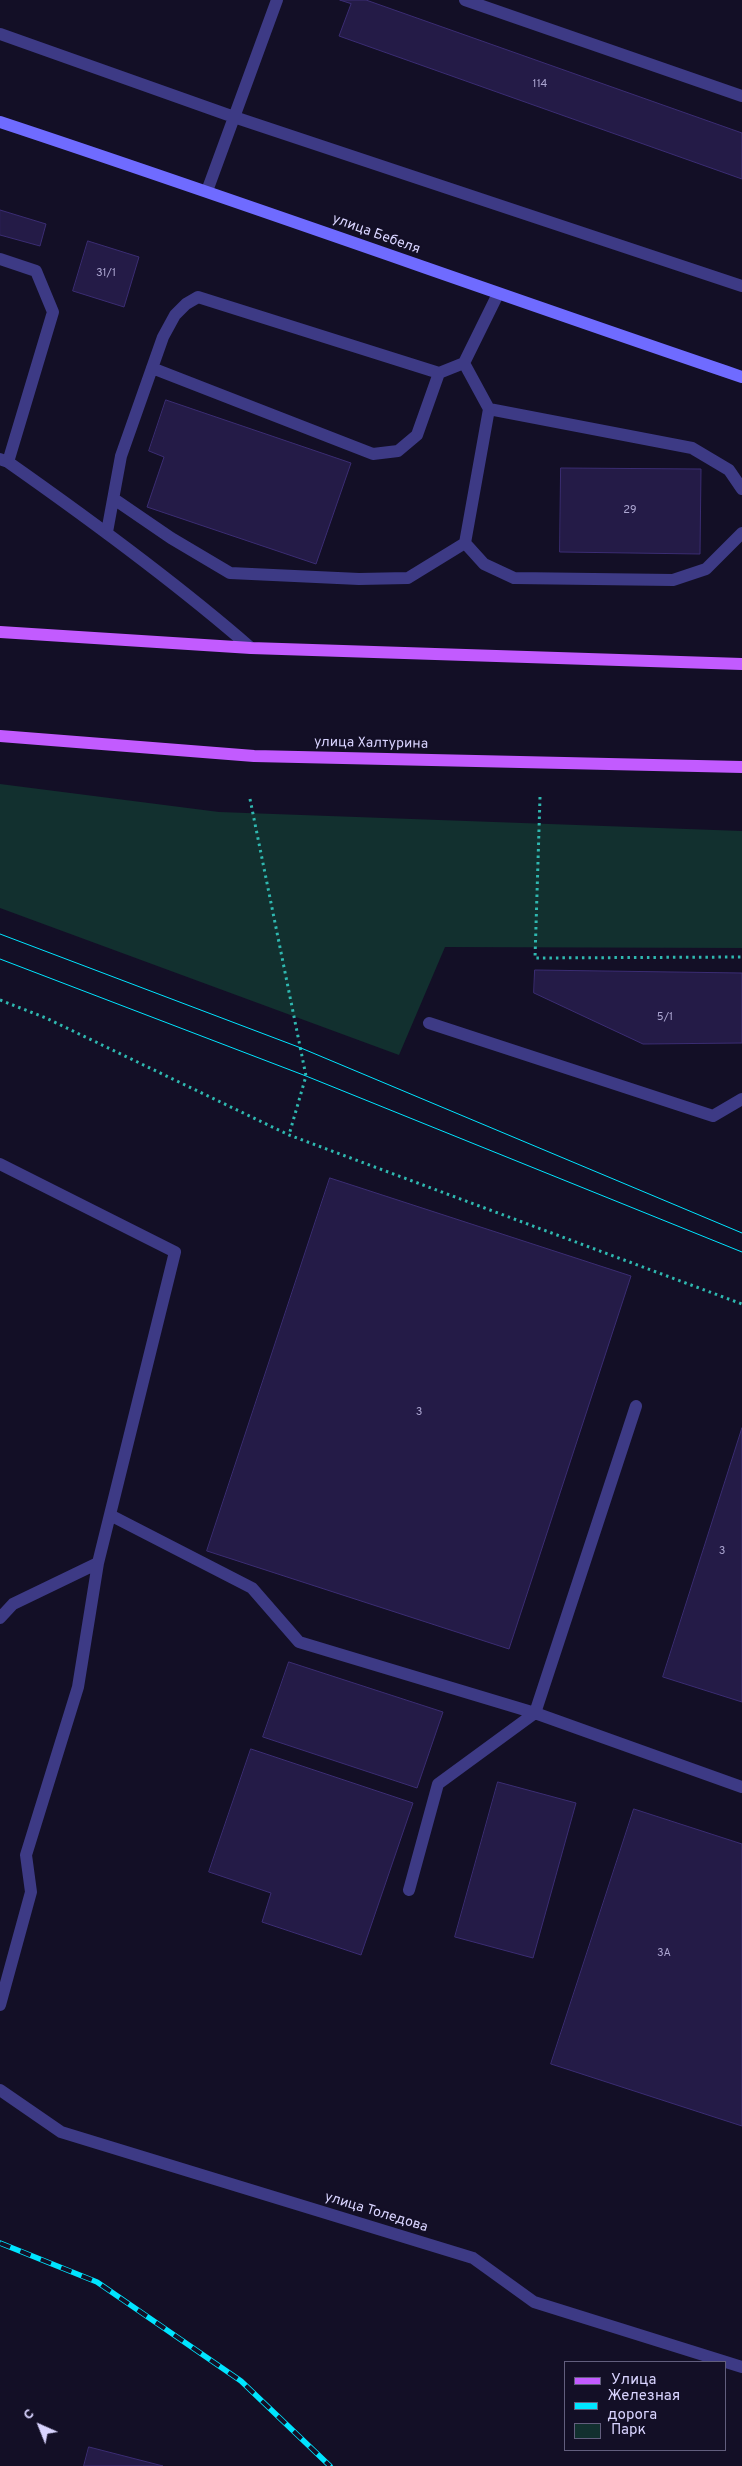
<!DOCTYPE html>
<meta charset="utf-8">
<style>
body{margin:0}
#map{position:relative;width:742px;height:2466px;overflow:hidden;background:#130f26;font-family:Overpass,sans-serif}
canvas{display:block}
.legend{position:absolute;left:564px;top:2361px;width:162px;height:90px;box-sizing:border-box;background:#130f26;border:1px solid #625e7d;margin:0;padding:6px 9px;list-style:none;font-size:15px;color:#d9d4ff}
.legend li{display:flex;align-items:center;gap:10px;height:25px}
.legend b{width:25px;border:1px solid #625e7d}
.north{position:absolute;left:15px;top:2401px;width:50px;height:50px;-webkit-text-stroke:4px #130f26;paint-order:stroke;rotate:316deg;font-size:14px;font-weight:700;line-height:20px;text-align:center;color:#d9d4ff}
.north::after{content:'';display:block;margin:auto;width:18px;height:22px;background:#d9d4ff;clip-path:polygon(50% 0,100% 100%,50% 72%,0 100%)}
</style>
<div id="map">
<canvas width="742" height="2466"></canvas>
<ul class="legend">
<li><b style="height:6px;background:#c25bff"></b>Улица</li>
<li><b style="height:6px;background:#00e5ff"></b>Железная дорога</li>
<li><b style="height:14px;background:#12302f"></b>Парк</li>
</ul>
<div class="north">С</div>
</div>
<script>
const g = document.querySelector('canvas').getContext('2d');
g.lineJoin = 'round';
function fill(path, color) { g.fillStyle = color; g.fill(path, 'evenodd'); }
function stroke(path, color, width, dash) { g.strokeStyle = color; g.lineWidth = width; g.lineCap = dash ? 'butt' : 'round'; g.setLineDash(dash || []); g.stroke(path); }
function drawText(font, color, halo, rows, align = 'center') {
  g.font = font + ' Overpass,sans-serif'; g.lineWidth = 4; g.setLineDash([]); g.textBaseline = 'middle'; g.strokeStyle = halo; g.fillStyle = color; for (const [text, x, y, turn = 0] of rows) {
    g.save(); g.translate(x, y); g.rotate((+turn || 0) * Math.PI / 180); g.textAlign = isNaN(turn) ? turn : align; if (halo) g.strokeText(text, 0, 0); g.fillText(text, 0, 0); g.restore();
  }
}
const green = new Path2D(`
 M0,784L219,812L742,831V948L445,947L399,1055L0,908Z`);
const building = new Path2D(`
 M340,0H366L742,133V179L339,36L351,4Z
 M0,210L46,224L40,246L0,235Z
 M88,241L139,257L124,307L73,291Z
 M166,400L351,463L316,564L147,507L164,457L149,451Z
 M561,468L701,469L700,554L560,552Z
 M535,970L742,973V1043L643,1044L534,993Z
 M330,1178L631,1276L509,1649L207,1551Z
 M742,1428V1702L663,1677Z
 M289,1662L443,1712L417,1788L263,1737Z
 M251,1749L413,1803L361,1955L262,1922L271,1893L209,1872Z
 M498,1782L576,1803L533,1958L455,1937Z
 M634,1809L742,1844V2126L551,2064Z
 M89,2447L163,2466H84Z`);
const path = new Path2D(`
 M540,797L535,958L742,957
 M250,799L306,1076L289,1135
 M0,1000L46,1018L289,1135L742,1304`);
const service = new Path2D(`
 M465,0L742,96
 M0,259L36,271L53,312L8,462
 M152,368L373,454L398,451L417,435L439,373
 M489,409L692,448L729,470L742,489
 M0,459L8,462C92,521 174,581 251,648
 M114,499L171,538L230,573L359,579L408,578L465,543L489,409L464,363
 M107,532L121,456L163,337L175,315L186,304L198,297L439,373L464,363L498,294
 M465,543L484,564L514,578L673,580L706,569L742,533
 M429,1023L713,1116L742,1099
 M0,1164L175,1252L98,1563L13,1604L0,1618
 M110,1515L252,1588L299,1642L535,1713L742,1787
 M409,1890L438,1784L535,1713L636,1406
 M0,2005L31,1892L26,1855L78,1687L98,1563`);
const minor = new Path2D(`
 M0,34L234,117L742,286
 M207,191L277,0
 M0,2090L61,2132L473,2258L534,2302L742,2367`);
const secondary = new Path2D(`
 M0,122C248,204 494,293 742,377`);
const primary = new Path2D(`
 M0,632L251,648L742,664
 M0,736L254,756L742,767`);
const tram = new Path2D(`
 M0,934L301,1048L742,1233
 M0,959L306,1076L742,1252`);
const rail = new Path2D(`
 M0,2243L97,2282L241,2381L330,2466`);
const numberNames = [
 ["114",540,85],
 ["31/1",106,274],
 ["29",630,511],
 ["5/1",665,1018],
 ["3",419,1413],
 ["3",722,1552],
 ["3А",664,1954]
];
const streetNames = [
 ["улица Бебеля",376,235,20],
 ["улица Халтурина",371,744,1],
 ["улица Толедова",376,2213,17]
];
fill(green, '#12302f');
fill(building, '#241b47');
stroke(building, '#3b2d73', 1);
stroke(path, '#2fb8b0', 3, [2.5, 4]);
stroke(service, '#3d3a85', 12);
stroke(minor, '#3d3a85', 12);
stroke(secondary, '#6f6bff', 12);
stroke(primary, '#c25bff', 12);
stroke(tram, '#00e5ff', 1);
stroke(rail, '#00e5ff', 5.5);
stroke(rail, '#130f26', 4, [11]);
drawText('11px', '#aca6d1', null, numberNames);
drawText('14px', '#d9d4ff', '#130f26', streetNames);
</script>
